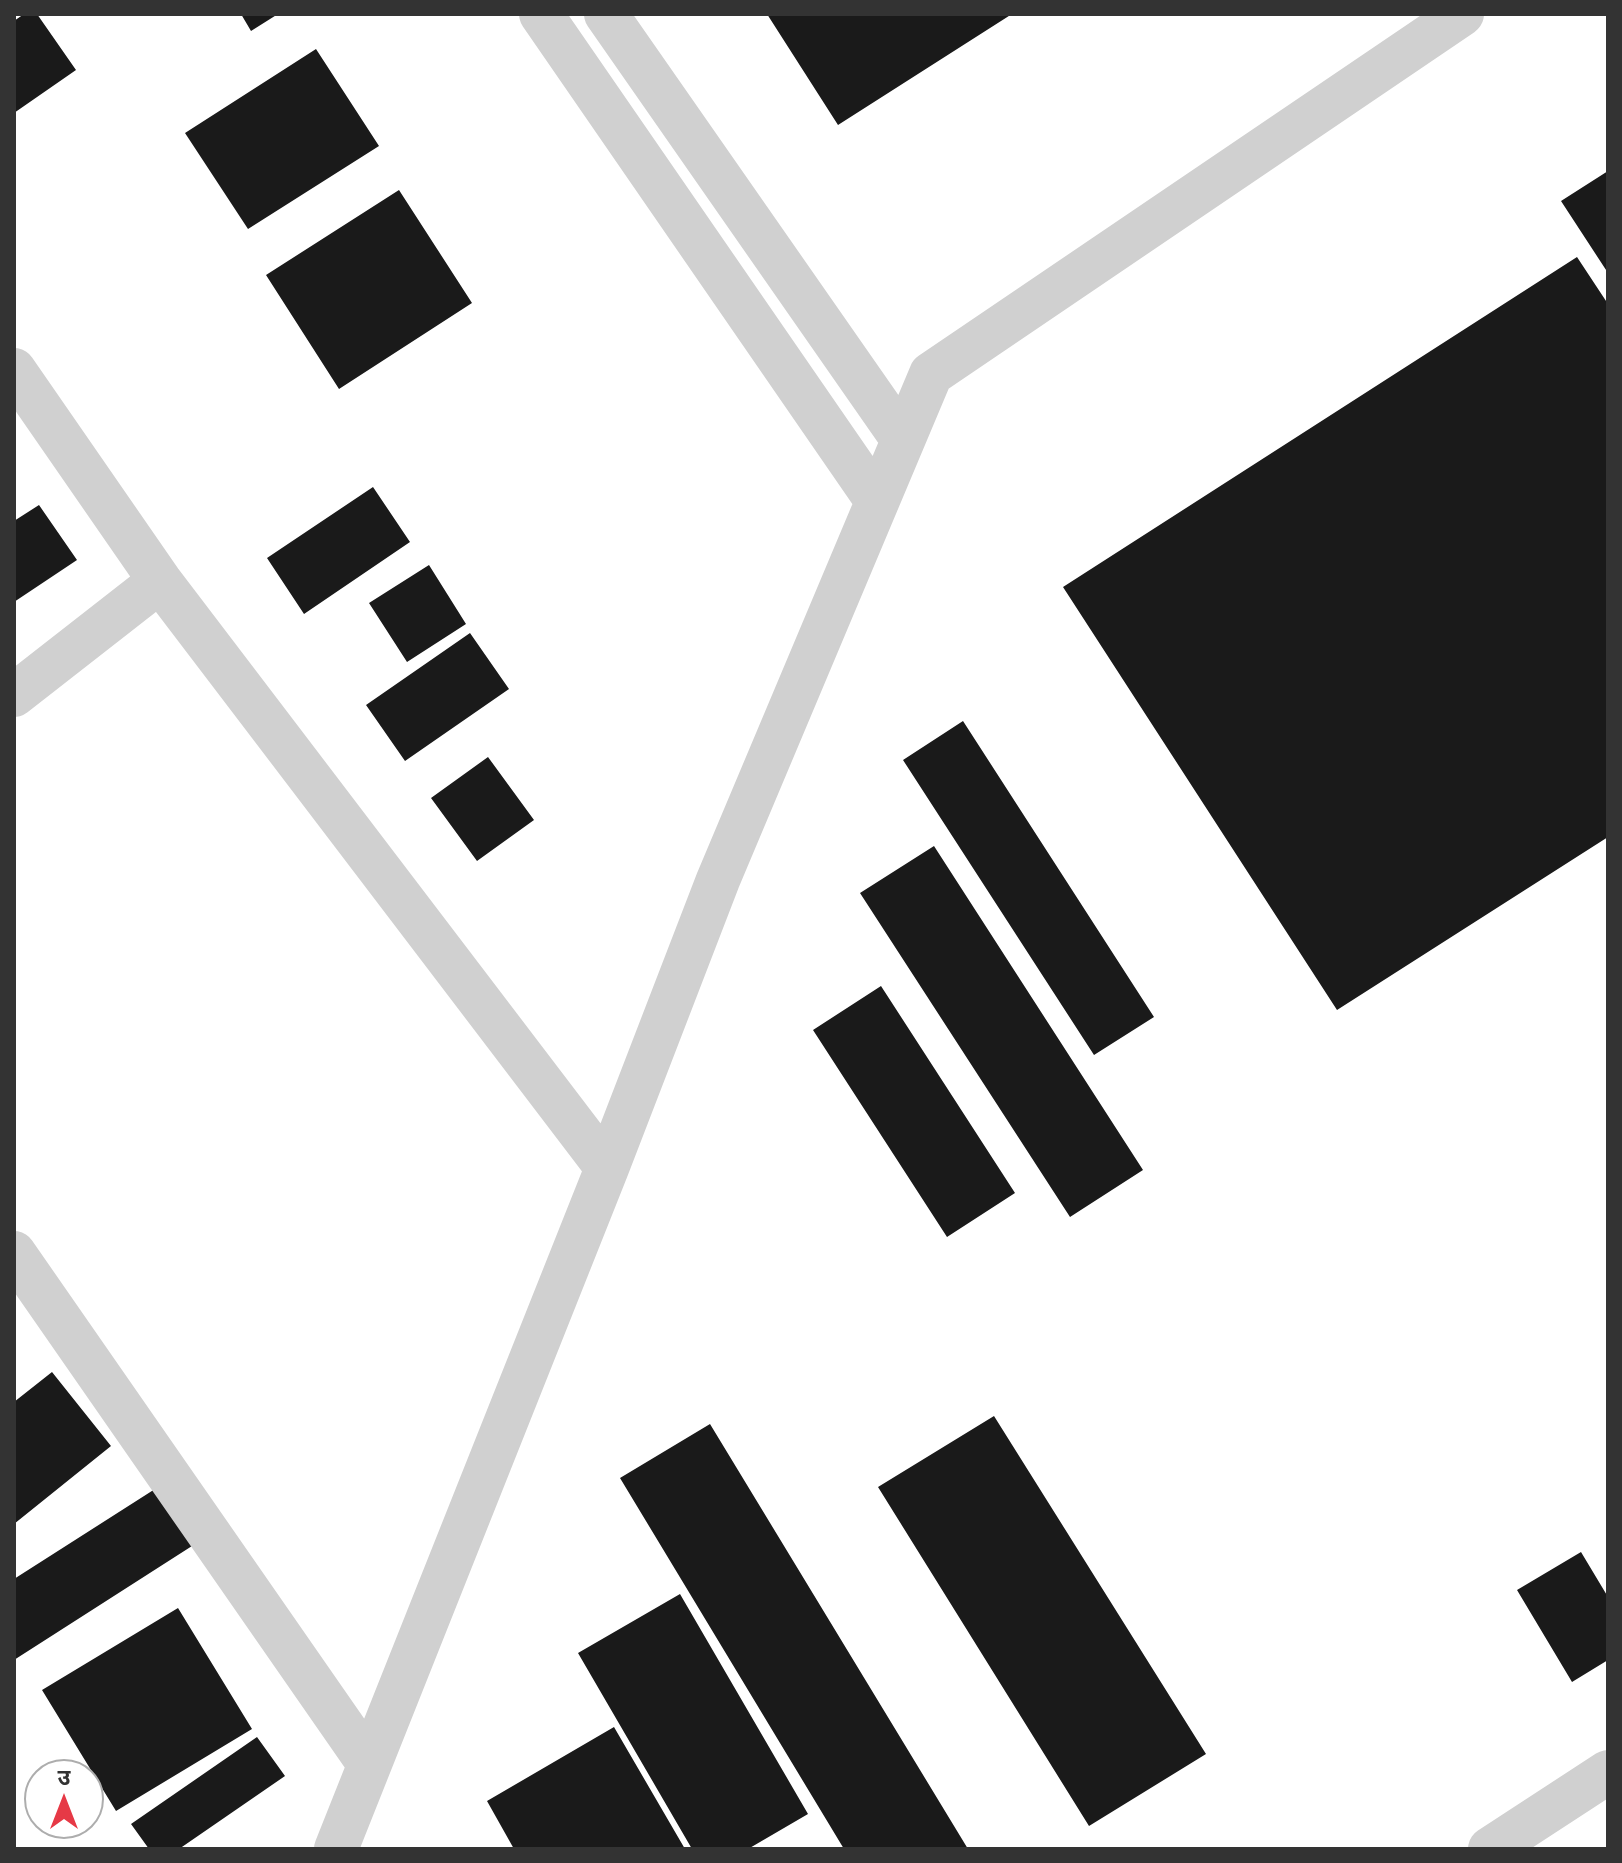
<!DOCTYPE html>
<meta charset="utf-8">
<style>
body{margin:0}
#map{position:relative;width:1622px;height:1863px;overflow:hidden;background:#fff;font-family:"PT Sans","Noto Sans Devanagari",sans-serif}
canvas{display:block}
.frame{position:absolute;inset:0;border:16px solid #333;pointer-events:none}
.north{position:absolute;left:24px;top:1759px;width:80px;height:80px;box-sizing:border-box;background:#fff;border:2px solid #adadad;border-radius:50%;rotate:0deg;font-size:22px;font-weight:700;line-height:32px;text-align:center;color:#333}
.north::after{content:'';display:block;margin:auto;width:28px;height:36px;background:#e63946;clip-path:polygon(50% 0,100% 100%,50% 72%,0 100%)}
</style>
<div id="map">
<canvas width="1622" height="1863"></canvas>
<div class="frame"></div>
<div class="north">उ</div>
</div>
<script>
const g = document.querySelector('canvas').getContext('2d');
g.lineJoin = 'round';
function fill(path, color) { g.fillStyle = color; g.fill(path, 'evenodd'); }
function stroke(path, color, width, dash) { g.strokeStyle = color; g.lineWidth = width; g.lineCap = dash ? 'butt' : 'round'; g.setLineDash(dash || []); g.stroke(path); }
const building = new Path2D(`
 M24,14H37L76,70L14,113V21Z
 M241,14H278L251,31Z
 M767,14H1012L838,125Z
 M316,49L379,146L248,229L185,133Z
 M1608,171V273L1561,201Z
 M399,190L472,303L339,389L266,275Z
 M1577,257L1608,304V837L1337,1010L1063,587Z
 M373,487L410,542L304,614L267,558Z
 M39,505L77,560L14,602V521Z
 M429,565L466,624L407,662L369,603Z
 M470,633L509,689L405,761L366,705Z
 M963,721L1154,1017L1094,1055L903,760Z
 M488,757L534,820L477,861L431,798Z
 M934,846L1143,1170L1070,1217L860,893Z
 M881,986L1015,1193L947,1237L813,1030Z
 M52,1372L111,1446L14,1524V1402Z
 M994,1416L1206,1754L1089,1826L878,1487Z
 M710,1424L968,1849H844L620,1478Z
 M155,1489L192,1546L14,1660V1579Z
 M1581,1552L1608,1597V1660L1572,1682L1517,1590Z
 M680,1594L808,1814L748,1849H692L578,1653Z
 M178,1608L252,1729L116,1811L42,1690Z
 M614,1727L685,1849H514L487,1801Z
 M257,1737L285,1776L179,1849H149L131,1824Z`);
const minor = new Path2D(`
 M541,14L877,501
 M606,14L903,440
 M14,370L160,581L607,1168
 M14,695L160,581
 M14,1253L369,1764
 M336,1849L607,1168L718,880L931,374L1462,14
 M1490,1849L1608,1772`);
fill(building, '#1a1a1a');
stroke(minor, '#d0d0d0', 44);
</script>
